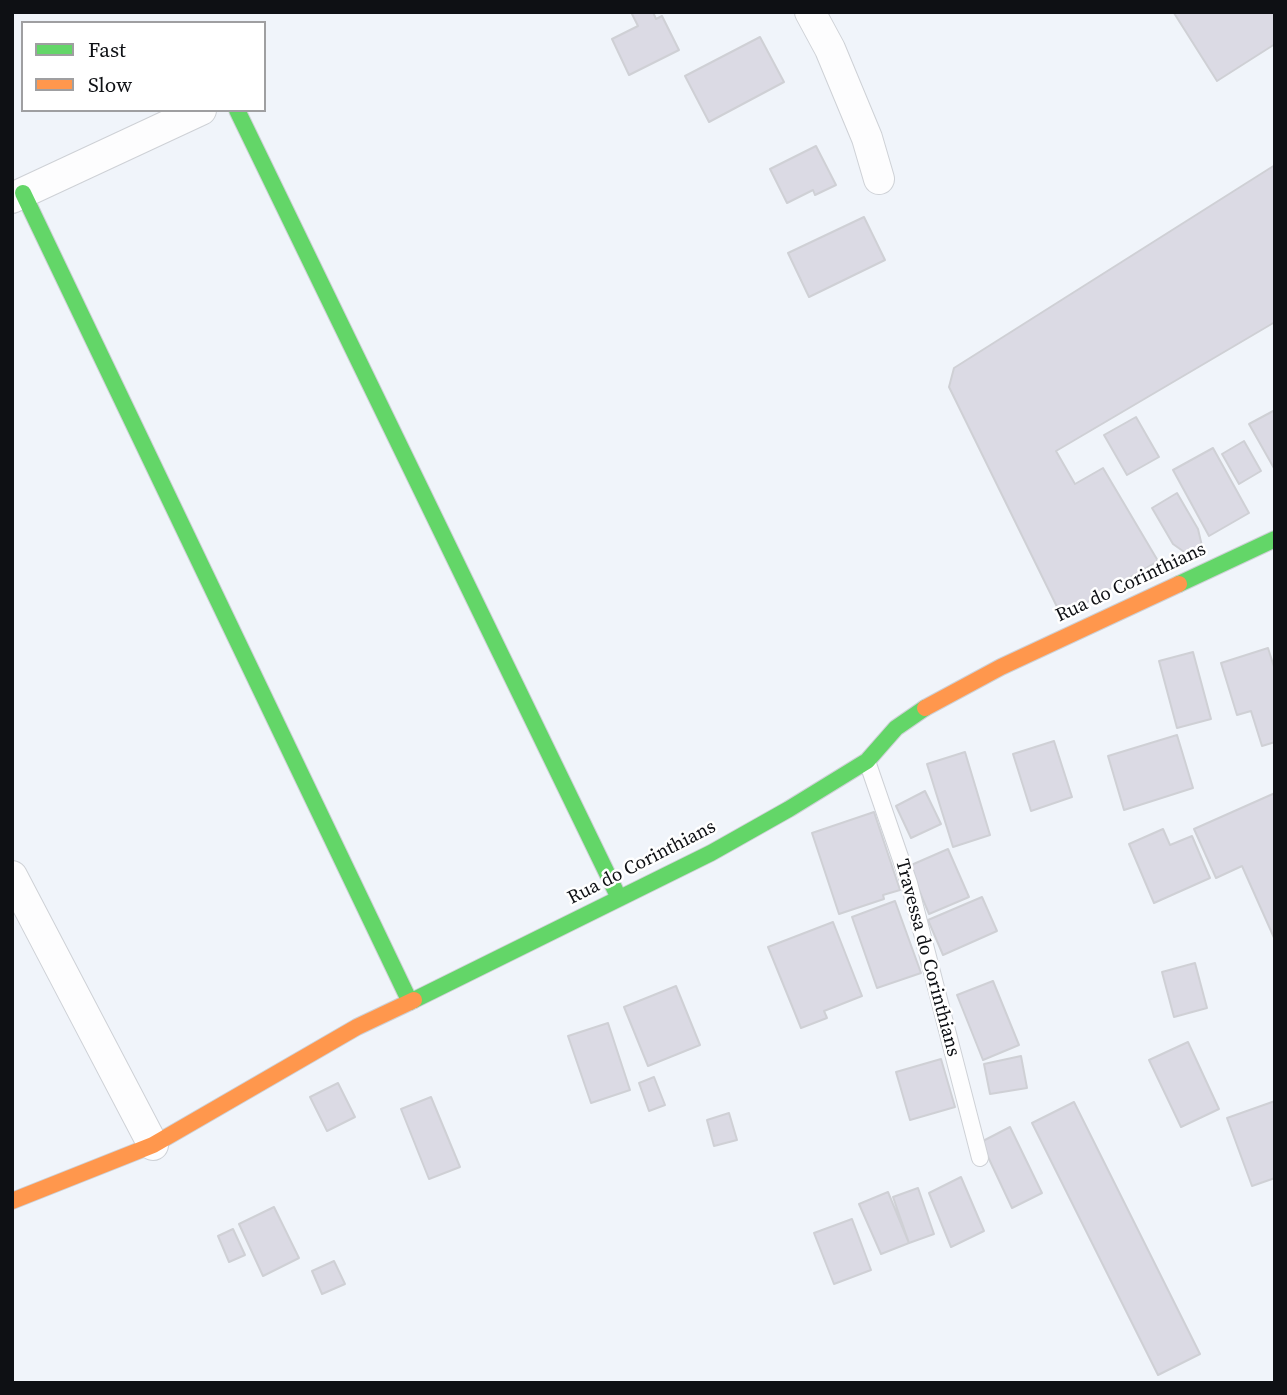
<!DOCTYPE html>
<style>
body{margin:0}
#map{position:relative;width:1287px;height:1395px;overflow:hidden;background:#f0f4fa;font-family:"Source Serif 4",serif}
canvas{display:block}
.frame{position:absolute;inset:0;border:14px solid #0e1014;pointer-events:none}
.legend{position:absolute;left:21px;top:21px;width:245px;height:91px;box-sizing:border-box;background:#fff;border:2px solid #9f9fa1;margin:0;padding:9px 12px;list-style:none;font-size:21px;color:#0e1014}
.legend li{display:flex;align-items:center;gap:14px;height:35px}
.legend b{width:35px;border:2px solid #9f9fa1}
</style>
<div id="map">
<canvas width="1287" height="1395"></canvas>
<div class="frame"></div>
<ul class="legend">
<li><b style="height:9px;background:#63d668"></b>Fast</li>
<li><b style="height:9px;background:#ff974d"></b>Slow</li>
</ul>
</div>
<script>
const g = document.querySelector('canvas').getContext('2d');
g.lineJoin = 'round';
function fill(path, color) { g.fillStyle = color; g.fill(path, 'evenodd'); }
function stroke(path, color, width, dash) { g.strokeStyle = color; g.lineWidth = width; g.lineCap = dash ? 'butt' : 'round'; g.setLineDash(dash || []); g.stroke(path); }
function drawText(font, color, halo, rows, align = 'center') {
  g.font = font + ' "Source Serif 4",serif'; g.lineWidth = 5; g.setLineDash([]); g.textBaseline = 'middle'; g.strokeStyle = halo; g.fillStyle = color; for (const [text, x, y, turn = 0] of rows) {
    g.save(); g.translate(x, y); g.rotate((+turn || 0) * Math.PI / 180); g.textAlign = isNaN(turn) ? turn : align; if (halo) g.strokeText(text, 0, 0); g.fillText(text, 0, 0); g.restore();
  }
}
const building = new Path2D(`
 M631,12H653L656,19L662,16L679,50L629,75L612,39L638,26Z
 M1176,12H1275V44L1217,81L1174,13Z
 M760,37L784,82L709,122L685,76Z
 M816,146L836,185L815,195L813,190L787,203L770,169Z
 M1275,165V322L1056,451L1075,484L1103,468L1158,561L1062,617L949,387L954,368Z
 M864,217L885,260L809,297L788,253Z
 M1275,410V470L1249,424Z
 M1136,417L1159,457L1127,475L1104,435Z
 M1244,441L1261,471L1239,484L1222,454Z
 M1213,448L1249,513L1209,536L1173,470Z
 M1177,493L1198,529L1202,546L1187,554L1173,544L1152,508Z
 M1268,648L1275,670V742L1262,746L1251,711L1237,715L1221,663Z
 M1193,652L1211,719L1177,728L1159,661Z
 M1177,735L1193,788L1124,810L1108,756Z
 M1054,741L1072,797L1031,811L1013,754Z
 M965,752L990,835L953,847L927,764Z
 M925,791L941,824L911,838L896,806Z
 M1275,793V940L1242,866L1216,878L1194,829Z
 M874,812L900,890L883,895L884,899L839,914L812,833Z
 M1163,829L1170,845L1192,836L1210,878L1154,903L1129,844Z
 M948,849L969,897L929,914L909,866Z
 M982,897L997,931L943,955L928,920Z
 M895,901L921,973L877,988L852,917Z
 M833,922L862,996L824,1011L827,1018L801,1028L768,947Z
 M1195,963L1207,1008L1174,1017L1162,972Z
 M993,981L1019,1045L983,1060L957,995Z
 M676,986L700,1045L648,1066L624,1007Z
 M608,1023L630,1090L591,1103L568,1036Z
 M1188,1042L1219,1109L1181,1127L1149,1060Z
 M1021,1056L1027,1088L990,1094L984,1064Z
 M941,1059L955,1107L910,1120L896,1072Z
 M654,1077L665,1105L649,1111L639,1083Z
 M338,1083L355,1117L327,1131L310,1097Z
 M431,1097L460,1167L429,1179L401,1109Z
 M1275,1101V1178L1252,1186L1227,1118Z
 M1074,1102L1200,1354L1158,1375L1032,1123Z
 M729,1113L737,1140L714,1146L707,1120Z
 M1010,1127L1042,1193L1012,1208L981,1142Z
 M961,1177L984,1231L951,1247L929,1193Z
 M918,1188L934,1234L909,1243L893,1197Z
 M888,1192L909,1243L881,1254L859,1204Z
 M274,1207L299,1258L263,1276L239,1224Z
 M852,1219L871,1270L834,1284L814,1233Z
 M233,1229L245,1255L229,1262L218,1236Z
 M334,1261L345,1284L322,1294L312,1271Z`);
const lane = new Path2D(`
 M867,761L909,883L980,1158`);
const street = new Path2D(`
 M810,12L830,49L867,138L879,179
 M12,198L201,110
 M12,876L153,1145`);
const fast = new Path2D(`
 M237,110L619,898
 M23,193L410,1002
 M1179,584L1275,539
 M414,1000L711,853L789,809L867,761L896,728L925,708`);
const slow = new Path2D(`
 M925,708L1001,667L1179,584
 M12,1201L153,1145L357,1027L414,1000`);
const streetNames = [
 ["Rua do Corinthians",1131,583,-25],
 ["Rua do Corinthians",642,863,-27],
 ["Travessa do Corinthians",927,958,75]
];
fill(building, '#dbdae4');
stroke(building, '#cfd0d5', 2);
stroke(lane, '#ced1d6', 18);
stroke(street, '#ced1d6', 32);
stroke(fast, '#ced1d6', 18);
stroke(slow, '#ced1d6', 18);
stroke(lane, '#fdfdfe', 16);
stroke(street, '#fdfdfe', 30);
stroke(fast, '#63d668', 16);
stroke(slow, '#ff974d', 16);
drawText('19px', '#0e1014', '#fff', streetNames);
</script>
